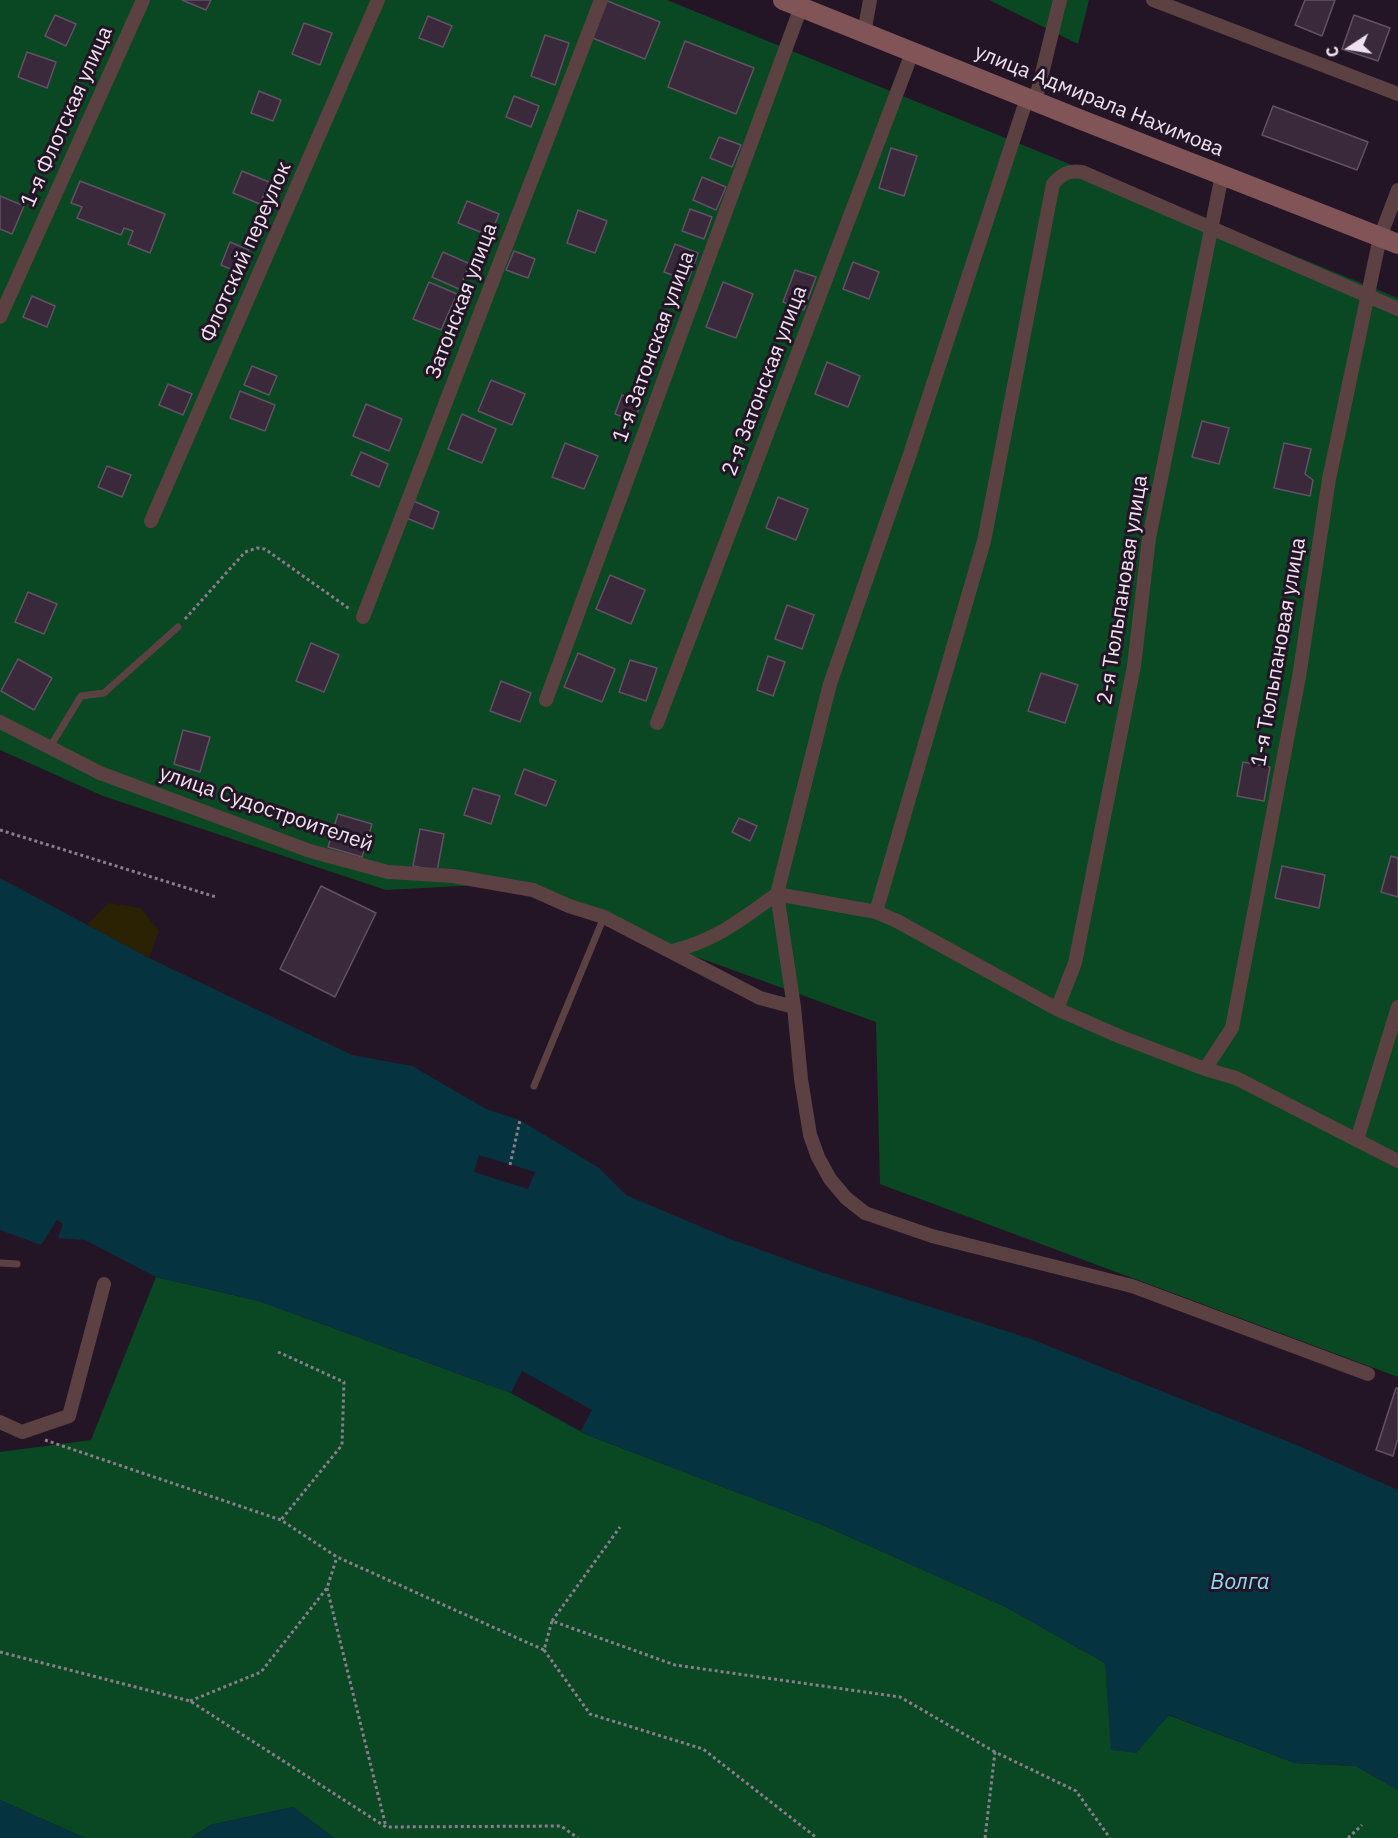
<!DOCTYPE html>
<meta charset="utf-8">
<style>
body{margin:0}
#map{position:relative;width:1398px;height:1838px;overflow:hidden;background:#241526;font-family:"IBM Plex Sans",sans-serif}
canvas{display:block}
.north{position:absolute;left:1320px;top:18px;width:60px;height:60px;-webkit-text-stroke:4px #241526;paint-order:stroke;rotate:258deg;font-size:16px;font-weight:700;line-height:24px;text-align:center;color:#ede2ee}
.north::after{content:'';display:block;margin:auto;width:21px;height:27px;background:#ede2ee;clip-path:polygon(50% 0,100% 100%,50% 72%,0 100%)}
</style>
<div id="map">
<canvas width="1398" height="1838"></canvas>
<div class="north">С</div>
</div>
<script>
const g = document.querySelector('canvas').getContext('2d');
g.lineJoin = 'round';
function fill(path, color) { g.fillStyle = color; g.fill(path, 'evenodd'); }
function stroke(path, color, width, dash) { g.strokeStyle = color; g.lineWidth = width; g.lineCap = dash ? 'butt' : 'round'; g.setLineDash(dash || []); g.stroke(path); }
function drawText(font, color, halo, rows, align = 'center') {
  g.font = font + ' "IBM Plex Sans",sans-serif'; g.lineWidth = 6; g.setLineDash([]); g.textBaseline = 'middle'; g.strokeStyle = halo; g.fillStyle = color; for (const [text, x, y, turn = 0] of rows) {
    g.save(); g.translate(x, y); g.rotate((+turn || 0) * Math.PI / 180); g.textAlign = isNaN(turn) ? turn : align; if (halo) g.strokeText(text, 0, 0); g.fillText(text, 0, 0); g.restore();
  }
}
const green = new Path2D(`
 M0,0H667L1398,298V1377L880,1184L876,1022L496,884L386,890L103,796L0,750Z
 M989,0H1089L1078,44Z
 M156,1277L259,1301L511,1393L585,1434L825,1526L1006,1607L1105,1663L1136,1753L1168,1715L1295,1763L1356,1766L1398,1790V1838H334L293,1807L210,1825L191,1838H85L0,1800V1452L91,1440Z`);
const sand = new Path2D(`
 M108,903L141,908L159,931L149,958L87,925Z`);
const water = new Path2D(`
 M0,878L149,958L352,1055L412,1066L486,1109L520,1120L599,1168L626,1195L725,1237L824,1273L1031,1339L1299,1446L1398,1490V1790L1356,1766L1295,1763L1169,1715L1136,1753L1111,1750L1105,1663L1006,1607L825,1526L585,1434L511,1393L259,1301L156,1277L85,1240L58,1238L63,1224L57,1220L41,1245L0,1230Z
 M0,1800L85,1838H0Z
 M293,1807L334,1838H191L210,1825Z`);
const pier = new Path2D(`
 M479,1155L535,1172L528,1189L474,1172Z
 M522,1371L592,1410L581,1431L511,1393Z`);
const building = new Path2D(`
 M182,0H211L206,10Z
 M605,0L660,22L645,59L590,37Z
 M1305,0H1335L1322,36L1295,25Z
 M55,15L76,24L66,46L45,36Z
 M1354,15L1390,28L1378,61L1342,49Z
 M428,16L452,26L443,47L419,38Z
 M304,23L332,33L320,65L292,54Z
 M545,35L569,43L555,85L531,76Z
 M685,41L754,68L736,114L668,87Z
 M27,52L56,62L47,88L18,77Z
 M259,91L281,100L273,121L251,113Z
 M514,96L539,106L531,127L506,117Z
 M1273,106L1368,142L1357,170L1262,135Z
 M719,137L741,145L732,167L710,158Z
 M891,148L917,156L904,196L879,188Z
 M242,171L269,182L260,204L233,193Z
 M702,177L726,187L716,210L693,200Z
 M80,181L165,214L150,253L128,244L133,231L124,228L121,235L77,218L82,207L71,203Z
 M0,196L24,206L12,234L0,229Z
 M467,201L499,214L490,236L458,223Z
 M690,209L712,217L704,239L682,231Z
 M578,210L607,221L595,253L567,243Z
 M230,242L249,250L240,273L221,265Z
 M675,244L698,253L688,281L664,272Z
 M514,251L535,259L528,278L506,270Z
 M443,252L470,264L459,289L432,277Z
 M853,262L879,272L869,299L843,289Z
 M795,270L816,277L804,310L783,302Z
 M429,282L457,294L441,330L413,319Z
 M723,282L753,294L736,338L706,327Z
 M32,296L55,306L47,327L23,317Z
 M827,362L860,376L848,407L815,394Z
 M252,366L277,376L269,395L244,385Z
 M491,380L525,394L512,425L478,411Z
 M168,384L192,394L183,415L159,405Z
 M240,391L275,405L265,431L230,418Z
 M622,395L641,403L634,421L615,414Z
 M366,404L402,419L389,451L353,436Z
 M462,414L496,429L482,463L448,449Z
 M1202,421L1229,428L1219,464L1192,457Z
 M565,443L598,456L584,489L552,477Z
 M1284,443L1311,449L1305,474L1313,480L1310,496L1274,488Z
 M361,452L388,464L379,487L351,475Z
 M107,466L131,475L122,497L98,487Z
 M778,497L808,509L796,540L766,528Z
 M411,500L439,512L433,529L404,517Z
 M610,575L645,590L631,624L596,609Z
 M28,592L57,604L44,634L15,622Z
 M787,605L814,615L802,649L775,639Z
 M311,643L339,655L324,692L296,681Z
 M578,653L615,669L602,702L564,687Z
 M768,656L785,662L773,696L757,690Z
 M18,659L52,678L34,710L1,691Z
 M630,660L657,668L646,701L619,692Z
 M1041,673L1078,685L1065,723L1028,711Z
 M501,681L531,693L520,722L490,711Z
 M183,730L210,737L200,772L174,764Z
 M1243,762L1270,767L1264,801L1237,796Z
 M524,769L556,781L546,806L515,794Z
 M473,788L500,796L491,824L464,815Z
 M338,814L372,824L362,857L328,847Z
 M739,818L757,826L750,841L732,832Z
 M420,829L444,834L437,871L413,866Z
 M1391,856L1398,858V897L1381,892Z
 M1282,866L1325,875L1319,908L1275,898Z
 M321,886L376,913L335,997L280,969Z
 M1396,1388H1398V1438L1393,1456L1376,1450Z`);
const path = new Path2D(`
 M185,619L245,552L257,548L265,549L351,610
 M0,830L216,897
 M510,1165L520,1120
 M278,1352L344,1382L342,1445L281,1520
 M45,1440L281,1520L337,1557L544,1650L552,1621L675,1665L900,1697L995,1752
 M327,1588L386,1827
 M552,1621L620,1527
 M544,1650L590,1714L703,1749L817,1838
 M0,1652L190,1701L386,1827L561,1826L578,1838
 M190,1701L261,1672L327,1588L337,1557
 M985,1838L995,1752L1076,1791L1110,1838
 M1348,1838L1362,1825`);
const lane = new Path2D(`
 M50,747L81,696L104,693L178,627
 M534,1086L604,917
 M0,1263L17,1264`);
const street = new Path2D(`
 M1153,0L1398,94
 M864,33L870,0
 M1035,102L1060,0
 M0,317L143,0
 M151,521L378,0
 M363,617L601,0
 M546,700L801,7
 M0,722L100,773L310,851L388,872L453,876L533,890L569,906L604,917L760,998L794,1007
 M657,723L912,53
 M876,912L984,541L1053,184C1062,174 1068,170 1082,172L1398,309
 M672,951C717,940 740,920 777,894L830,684L909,457L1027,98
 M1057,1009L1075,963L1134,666L1149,538L1222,175
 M1205,1069L1232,1028L1299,677L1329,479L1380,237L1398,190
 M1357,1140L1398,1007
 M1368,1374L1132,1286L932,1236L865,1213L846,1198L830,1179L818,1157L810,1135L801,1079L794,1007L777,894L876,912L897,921L1057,1009L1121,1037L1205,1069L1236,1078L1398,1161
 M0,1422L22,1432L69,1416L104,1284`);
const secondary = new Path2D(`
 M783,0L1079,119L1398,244`);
const streetNames = [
 ["улица Адмирала Нахимова",1099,101,22],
 ["1-я Флотская улица",67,117,-66],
 ["Флотский переулок",246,252,-66],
 ["Затонская улица",462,301,-69],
 ["1-я Затонская улица",654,347,-70],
 ["2-я Затонская улица",765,381,-69],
 ["2-я Тюльпановая улица",1123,590,-81],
 ["1-я Тюльпановая улица",1279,652,-80],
 ["улица Судостроителей",266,809,19]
];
const waterNames = [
 ["Волга",1240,1583]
];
fill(green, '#0a4723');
fill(sand, '#2a2202');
fill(water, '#053340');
fill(pier, '#241526');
fill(building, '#39293b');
stroke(building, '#635065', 1.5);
stroke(path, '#8a7d8b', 3, [3, 3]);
stroke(lane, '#5c4142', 7);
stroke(street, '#5c4142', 14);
stroke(secondary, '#815557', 20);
drawText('21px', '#ede2ee', '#241526', streetNames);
drawText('italic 22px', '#87ddfa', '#241526', waterNames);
</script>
